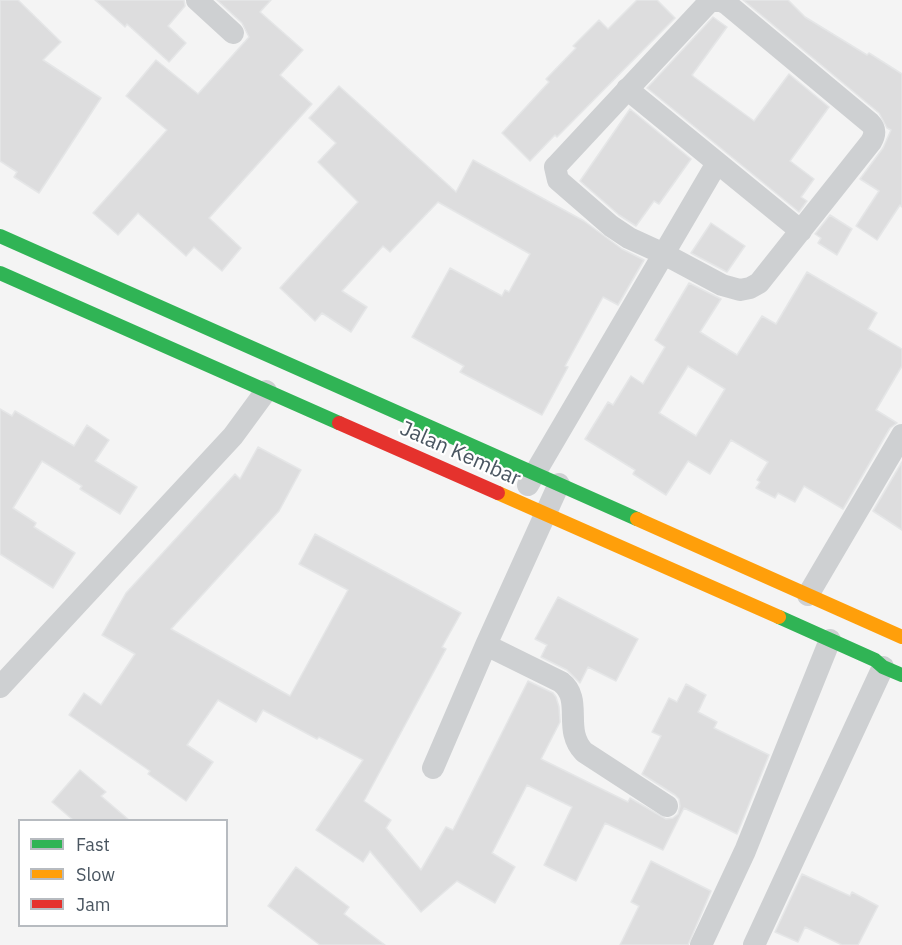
<!DOCTYPE html>
<style>
body{margin:0}
#map{position:relative;width:902px;height:945px;overflow:hidden;background:#f4f4f4;font-family:"IBM Plex Sans",sans-serif}
canvas{display:block}
.legend{position:absolute;left:18px;top:819px;width:210px;height:108px;box-sizing:border-box;background:#fff;border:2px solid #b7bbc0;margin:0;padding:8px 10px;list-style:none;font-size:18px;color:#4a5661}
.legend li{display:flex;align-items:center;gap:12px;height:30px}
.legend b{width:30px;border:2px solid #b7bbc0}
</style>
<div id="map">
<canvas width="902" height="945"></canvas>
<ul class="legend">
<li><b style="height:8px;background:#30b455"></b>Fast</li>
<li><b style="height:8px;background:#ff9f0a"></b>Slow</li>
<li><b style="height:8px;background:#e5322d"></b>Jam</li>
</ul>
</div>
<script>
const g = document.querySelector('canvas').getContext('2d');
g.lineJoin = 'round';
function fill(path, color) { g.fillStyle = color; g.fill(path, 'evenodd'); }
function stroke(path, color, width, dash) { g.strokeStyle = color; g.lineWidth = width; g.lineCap = dash ? 'butt' : 'round'; g.setLineDash(dash || []); g.stroke(path); }
function drawText(font, color, halo, rows, align = 'center') {
  g.font = font + ' "IBM Plex Sans",sans-serif'; g.lineWidth = 4.5; g.setLineDash([]); g.textBaseline = 'middle'; g.strokeStyle = halo; g.fillStyle = color; for (const [text, x, y, turn = 0] of rows) {
    g.save(); g.translate(x, y); g.rotate((+turn || 0) * Math.PI / 180); g.textAlign = isNaN(turn) ? turn : align; if (halo) g.strokeText(text, 0, 0); g.fillText(text, 0, 0); g.restore();
  }
}
const building = new Path2D(`
 M0,0H18L61,42L43,60L101,98L39,193L14,177L17,172L0,161Z
 M95,0H184L185,6L168,26L186,43L169,62L127,24L125,27Z
 M217,0H271L260,12L303,50L280,75L312,104L209,218L241,248L222,271L194,247L186,256L138,213L118,235L93,213L167,130L126,96L156,60L198,94L249,37L242,23Z
 M637,0H657L675,18L557,137L555,135L530,161L502,133L549,82L546,79L576,48L573,46L599,20L608,29Z
 M743,0H788L805,17L867,55L869,53L902,74V207L900,205L877,240L856,226L879,191L860,179L883,148L891,130L887,128L879,113Z
 M713,17L727,27L692,75L694,77L754,121L789,74L829,107L790,161L814,179L801,197L807,201L799,212L647,88Z
 M339,86L456,192L473,160L584,221L622,249L644,260L618,305L603,297L565,366L568,367L542,415L460,372L464,366L412,337L450,268L502,296L505,290L509,292L530,254L438,202L390,252L383,246L342,291L367,307L351,332L322,313L315,321L280,288L358,202L318,162L336,143L309,118Z
 M630,109L691,159L659,204L654,201L636,226L619,215L580,181Z
 M830,215L852,229L837,255L818,243L821,238L815,234Z
 M711,223L745,246L727,272L691,253Z
 M807,272L877,313L868,329L902,349V366L876,410L897,423L890,428L843,509L804,486L795,502L778,493L775,498L756,488L760,482L757,480L768,462L731,440L710,474L688,461L666,495L633,474L635,470L585,439L608,402L613,405L631,376L643,384L665,347L655,340L689,283L721,299L700,332L737,355L762,316L776,324ZM688,366L725,389L696,436L659,413Z
 M0,409L12,416L15,411L74,446L87,425L109,440L95,461L137,487L120,514L80,489L82,486L42,461L13,508L36,523L34,527L75,553L53,588L0,554Z
 M258,447L301,470L279,511L171,629L290,696L348,590L299,564L315,534L461,613L442,647L446,649L364,801L391,820L386,828L421,870L446,827L453,830L528,681L553,693L556,697L559,707L560,722L541,759L628,802L630,798L666,819L673,818L678,814L680,806L679,799L675,795L642,774L661,736L652,732L669,698L677,702L686,684L706,695L698,712L717,722L714,728L769,755L737,834L684,808L663,850L605,823L576,881L544,865L572,807L527,785L492,853L515,867L495,903L457,881L421,912L370,851L363,862L316,830L363,760L319,737L317,739L263,710L256,722L218,700L187,745L213,762L186,801L148,774L150,771L69,715L84,693L101,705L135,654L102,635L126,593L235,474L240,479Z
 M902,462V530L873,511Z
 M558,597L638,639L616,681L588,667L580,683L567,670L541,657L547,645L535,639Z
 M80,770L106,792L101,796L129,820H73L52,802Z
 M651,861L711,891L688,945H620L639,906L631,902Z
 M296,867L349,907L344,914L385,945H320L268,906Z
 M802,874L850,896L852,892L878,906L858,945H842L805,927L798,942L775,932Z`);
const street = new Path2D(`
 M197,0L233,33
 M710,1H721L727,4L870,123C876,129 875,135 871,142L759,283L750,288L740,290L722,285L664,254L629,238L611,226L558,180L555,167L558,164Z
 M627,89L801,231
 M528,485L717,163
 M808,595L902,435
 M486,645L561,682C584,700 562,729 584,752L667,806
 M0,687L233,436L266,391
 M433,768L486,645L559,484
 M701,945L745,851L830,640
 M754,945L883,667`);
const fast = new Path2D(`
 M0,236L637,519
 M0,273L339,423
 M779,617L875,660L883,667L902,675`);
const slow = new Path2D(`
 M498,493L779,617
 M637,519L902,637`);
const jam = new Path2D(`
 M339,423L498,493`);
const streetNames = [
 ["Jalan Kembar",460,454,24]
];
fill(building, '#ddddde');
stroke(building, '#e5e6e7', 1.5);
stroke(street, '#ced0d2', 22);
stroke(fast, '#30b455', 14);
stroke(slow, '#ff9f0a', 14);
stroke(jam, '#e5322d', 14);
drawText('21px', '#4a5661', '#fff', streetNames);
</script>
